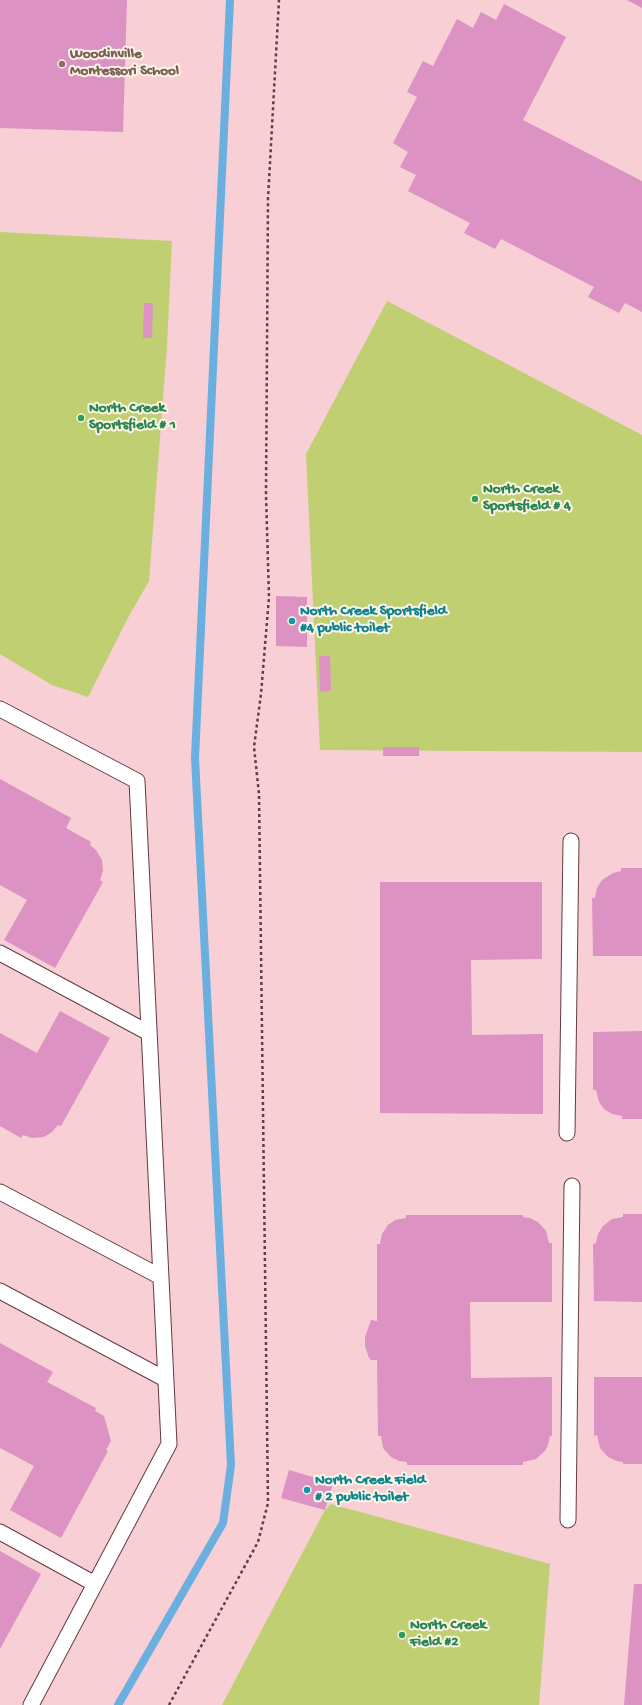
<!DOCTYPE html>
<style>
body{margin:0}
canvas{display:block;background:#ece5c6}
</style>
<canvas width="642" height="1705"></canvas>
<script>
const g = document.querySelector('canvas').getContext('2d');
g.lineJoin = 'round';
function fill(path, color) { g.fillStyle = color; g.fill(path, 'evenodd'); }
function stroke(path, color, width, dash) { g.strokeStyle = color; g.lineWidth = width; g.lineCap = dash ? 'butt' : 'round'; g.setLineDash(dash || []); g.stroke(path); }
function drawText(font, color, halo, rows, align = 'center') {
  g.font = font + ' "Gochi Hand",sans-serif'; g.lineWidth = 4; g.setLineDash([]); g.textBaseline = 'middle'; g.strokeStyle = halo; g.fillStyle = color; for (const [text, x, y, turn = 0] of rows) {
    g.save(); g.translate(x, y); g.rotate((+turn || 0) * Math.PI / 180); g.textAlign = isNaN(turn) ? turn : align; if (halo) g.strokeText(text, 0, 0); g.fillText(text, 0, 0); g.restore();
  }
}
const built = new Path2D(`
 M0,0H642V1705H0Z`);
const green = new Path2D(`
 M0,232L172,241L167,346L149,581L130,614L88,697L52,685L0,654Z
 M387,301L642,435V752L320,750L306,454Z
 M331,1504L550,1564L539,1705H222L325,1510Z`);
const stream = new Path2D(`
 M118,1705L223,1523L231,1465L195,758L230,0`);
const building = new Path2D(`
 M0,0H127L123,132L0,128Z
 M627,0H642V8Z
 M504,4L566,37L523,120L642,181V312L625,303L619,313L588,297L594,287L501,239L495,249L464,233L470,223L408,191L416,175L400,167L408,152L393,143L417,97L407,92L423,61L433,66L457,19L473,28L481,12L496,20Z
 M144,303H153L152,338H143Z
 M276,596L307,597V647L276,646Z
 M319,656H330L331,691L320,692Z
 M383,747H419V756H383Z
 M0,779L71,818L66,828L91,842L90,845L96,850L102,860L103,871L100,880L103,882L55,968L4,940L27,900L0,885Z
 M621,868H642V956H593L592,898H595L597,888L602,880L613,873L621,871Z
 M380,882H542V959L471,960L472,1035L543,1034V1114L380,1113Z
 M60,1011L110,1038L61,1126L58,1125L52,1132L44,1137L32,1138L23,1135L21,1138L0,1126V1033L37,1053Z
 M642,1031V1119H622V1116L612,1114L604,1109L599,1102L596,1090H593V1032Z
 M623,1214H642V1302L594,1301L593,1244L596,1243L598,1234L603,1226L612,1219L623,1217Z
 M406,1215H523V1217L530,1218L538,1222L546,1231L549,1243H552V1302H470L471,1378L552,1377V1436H550L548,1445L545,1451L536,1459L523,1462V1465H407V1462L399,1461L391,1457L383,1448L381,1436H378L377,1360H371L369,1358L365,1346V1337L371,1320L377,1321V1244H380L382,1234L388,1225L395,1220L406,1218Z
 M0,1343L53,1372L47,1382L96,1408L95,1411L104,1416L111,1441L106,1450L108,1451L61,1538L10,1510L34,1466L0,1448Z
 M594,1377H642V1464H623V1462L617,1461L608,1457L600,1448L597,1435L594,1436Z
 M289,1470L333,1483L325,1510L281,1498Z
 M0,1551L41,1574L0,1649Z
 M634,1584H642V1705H624Z`);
const path = new Path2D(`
 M169,1705L258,1542L268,1503L259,794L254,747L261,694L269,597L266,495L268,199L279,0`);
const service = new Path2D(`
 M0,709L137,781L169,1444L31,1705
 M0,953L149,1033
 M567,1133L571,841
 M0,1192L161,1277
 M0,1291L165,1379
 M568,1520L572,1186
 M0,1532L95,1584`);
const markers = [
 [62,64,4,"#8d6e63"],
 [81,418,4,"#2e9e5b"],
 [475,499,4,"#2e9e5b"],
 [292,621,4,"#0f9aa8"],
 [307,1490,4,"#0f9aa8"],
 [402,1635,4,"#2e9e5b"]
];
const educationNames = [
 ["Woodinville",70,55],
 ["Montessori School",70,72]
];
const leisureNames = [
 ["North Creek",89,409],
 ["Sportsfield # 1",89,426],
 ["North Creek",483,490],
 ["Sportsfield # 4",483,507],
 ["North Creek",410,1626],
 ["Field #2",410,1643]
];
const cultureNames = [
 ["North Creek Sportsfield",300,612],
 ["#4 public toilet",300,629],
 ["North Creek Field",315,1481],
 ["# 2 public toilet",315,1498]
];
fill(built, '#f7cfd4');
fill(green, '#bfcf71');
stroke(stream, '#6bafe0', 8);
fill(building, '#dc92c2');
stroke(service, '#623d42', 17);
stroke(path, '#623d42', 2.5, [3, 3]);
stroke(service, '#fff', 15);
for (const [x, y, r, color] of markers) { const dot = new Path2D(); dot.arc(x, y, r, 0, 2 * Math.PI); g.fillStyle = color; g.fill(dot); stroke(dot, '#fcf5e5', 1.5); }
drawText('bold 15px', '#785e54', '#fcf5e5', educationNames, 'left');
drawText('bold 15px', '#27864d', '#fcf5e5', leisureNames, 'left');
drawText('bold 15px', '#0d838f', '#fcf5e5', cultureNames, 'left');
</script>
